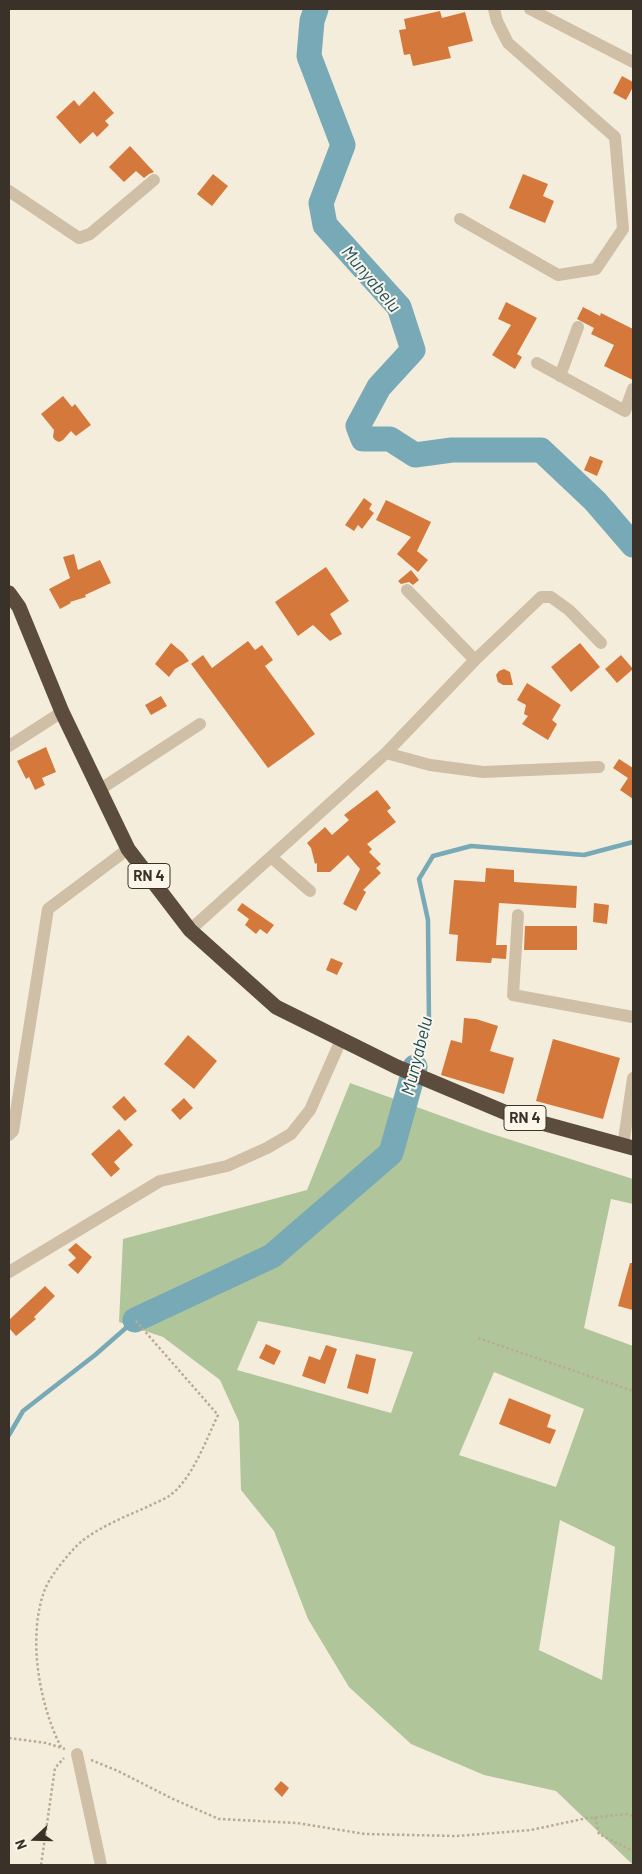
<!DOCTYPE html>
<style>
body{margin:0}
#map{position:relative;width:642px;height:1874px;overflow:hidden;background:#f5eddc;font-family:Barlow,sans-serif}
canvas{display:block}
.frame{position:absolute;inset:0;border:10px solid #3a3128;pointer-events:none}
.north{position:absolute;left:10px;top:1814px;width:50px;height:50px;-webkit-text-stroke:4px #fcf6e9;paint-order:stroke;rotate:249deg;font-size:14px;font-weight:700;line-height:20px;text-align:center;color:#3a3128}
.north::after{content:'';display:block;margin:auto;width:18px;height:22px;background:#3a3128;clip-path:polygon(50% 0,100% 100%,50% 72%,0 100%)}
</style>
<div id="map">
<canvas width="642" height="1874"></canvas>
<div class="frame"></div>
<div class="north">N</div>
</div>
<script>
const g = document.querySelector('canvas').getContext('2d');
g.lineJoin = 'round';
function fill(path, color) { g.fillStyle = color; g.fill(path, 'evenodd'); }
function stroke(path, color, width, dash) { g.strokeStyle = color; g.lineWidth = width; g.lineCap = dash ? 'butt' : 'round'; g.setLineDash(dash || []); g.stroke(path); }
function drawText(font, color, halo, rows, align = 'center') {
  g.font = font + ' Barlow,sans-serif'; g.lineWidth = 4; g.setLineDash([]); g.textBaseline = 'middle'; g.strokeStyle = halo; g.fillStyle = color; for (const [text, x, y, turn = 0] of rows) {
    g.save(); g.translate(x, y); g.rotate((+turn || 0) * Math.PI / 180); g.textAlign = isNaN(turn) ? turn : align; if (halo) g.strokeText(text, 0, 0); g.fillText(text, 0, 0); g.restore();
  }
}
const green = new Path2D(`
 M350,1083L486,1132L633,1179V1204L611,1199L584,1328L633,1346V1865L556,1791L484,1775L411,1744L349,1687L308,1619L274,1531L241,1490L239,1422L220,1380L163,1337L119,1322L123,1239L307,1190ZM258,1321L413,1352L391,1413L237,1370ZM494,1372L584,1409L556,1487L459,1455ZM560,1520L615,1547L602,1680L539,1650Z`);
const stream = new Path2D(`
 M415,1067L429,1024L428,920L419,879L433,856L471,846L584,855L633,842
 M9,1435L23,1411L95,1355L135,1320`);
const river = new Path2D(`
 M316,9L312,21L309,56L343,145L321,203L325,225L399,307L413,350L379,387L358,426L363,439H390L415,455L452,450H541L595,501L633,545
 M135,1320L272,1256L391,1153L415,1067`);
const building = new Path2D(`
 M440,11L442,18L465,12L473,41L448,47L451,58L413,66L410,54L404,55L399,30L406,29L404,19Z
 M622,76L633,82V87L626,100L613,93Z
 M94,91L114,113L105,121L109,125L97,137L93,132L80,144L56,117L74,100L79,106Z
 M130,146L154,172L149,174L144,178L136,171L124,182L109,167Z
 M213,174L228,186L212,206L197,194Z
 M523,174L548,184L543,196L554,201L545,223L509,208Z
 M506,302L537,318L517,354L522,357L515,369L492,355L511,325L498,319Z
 M583,307L600,316L601,313L633,329V380L604,366L614,345L591,334L594,328L577,319Z
 M63,396L72,407L75,404L91,425L76,436L71,431L63,440L59,442L55,440L53,437L54,430L41,414Z
 M590,456L603,461L597,476L584,470Z
 M364,498L372,504L369,509L374,513L362,529L358,525L354,531L345,525Z
 M386,500L431,522L417,551L428,560L418,572L397,554L411,537L376,520Z
 M74,554L78,570L100,560L111,583L85,595L86,597L70,602L71,603L60,609L49,589L70,578L63,557Z
 M326,567L349,601L330,614L342,634L330,641L313,625L298,636L275,602Z
 M411,570L419,580L413,585L409,582L401,584L398,581Z
 M248,641L255,650L262,645L273,660L265,666L315,734L268,768L191,664L203,655L212,668Z
 M171,643L183,653L189,661L175,669L169,677L155,664Z
 M580,643L600,667L571,692L551,667Z
 M621,655L633,669L617,683L605,669Z
 M504,669L510,672L513,685H503L498,682L496,675L499,671Z
 M527,683L561,705L552,720L557,724L548,740L522,724L528,716L524,714L526,705L517,700Z
 M161,696L167,706L151,715L145,705Z
 M46,747L56,772L42,778L45,785L35,790L29,777L26,779L17,761Z
 M619,759L633,768V799L620,790L628,778L613,768Z
 M377,790L391,808L387,811L396,822L367,844L372,849L369,852L381,864L376,868L381,873L363,890L366,892L356,911L343,904L360,869L348,855L330,872H317V863L315,864L311,848L307,843L325,827L332,835L349,820L344,815Z
 M486,868L514,870V882L577,886L576,908L499,903L496,945H507L506,959L492,958L491,963L456,961L458,935L449,934L454,880L485,882Z
 M242,903L274,925L267,934L260,929L256,934L245,925L249,919L237,910Z
 M594,903L609,905L607,924L593,922Z
 M525,926H577V950H524Z
 M331,958L343,963L337,975L326,970Z
 M464,1018L476,1019L498,1026L490,1051L514,1058L504,1094L441,1075L451,1040L462,1043Z
 M188,1035L217,1061L194,1089L164,1064Z
 M553,1039L620,1058L603,1119L536,1101Z
 M124,1096L137,1111L125,1121L112,1107Z
 M184,1098L193,1108L180,1120L171,1110Z
 M119,1129L133,1145L114,1162L120,1169L111,1177L91,1154Z
 M76,1243L92,1257L78,1274L68,1265L76,1258L68,1250Z
 M630,1263H633V1310L618,1306Z
 M45,1286L55,1296L34,1317L36,1319L16,1336L9,1328V1320Z
 M266,1344L281,1351L274,1365L259,1358Z
 M326,1345L337,1349L325,1384L302,1376L309,1356L320,1360Z
 M356,1354L376,1359L368,1394L347,1388Z
 M509,1398L551,1415L547,1427L556,1430L550,1444L499,1424Z
 M281,1781L289,1788L282,1797L274,1789Z`);
const path = new Path2D(`
 M478,1338L633,1391
 M9,1738L46,1743L65,1749
 M61,1747C39,1704 27,1636 45,1589C51,1575 70,1551 82,1541C101,1526 127,1516 149,1506C155,1503 163,1500 169,1496C192,1480 206,1440 218,1415L135,1320
 M91,1760L118,1771L173,1799L219,1819L297,1823L365,1834L457,1836L531,1830L587,1818L628,1814L633,1816
 M595,1817L599,1834L633,1851
 M41,1865L55,1768L64,1758`);
const minor = new Path2D(`
 M530,9L633,62
 M9,191L79,238L90,234L154,180
 M460,219L558,275L596,269L623,229L615,137L508,43L497,21L494,9
 M537,363L625,411L633,389
 M560,376L578,327
 M407,590L475,660
 M9,746L62,712
 M386,753L430,765L483,772L599,767
 M99,790L200,724
 M271,857L310,891
 M518,915L513,995L633,1017
 M190,930L386,753L475,660L541,597H551L569,610L601,643
 M9,1135L13,1131L48,909L128,849
 M623,1146L633,1078
 M9,1272L160,1181L227,1166L267,1148L291,1134L310,1110L341,1040
 M77,1754L101,1865`);
const highway = new Path2D(`
 M9,593L19,607L62,712L128,849L190,930L276,1007L397,1067L509,1114L633,1148`);
const shields = [
 [149,876,42],
 [525,1118,42]
];
const shieldNames = [
 ["RN 4",149,876],
 ["RN 4",525,1118]
];
const waterNames = [
 ["Munyabelu",371,279,50],
 ["Munyabelu",417,1056,-76]
];
fill(green, '#b0c69a');
stroke(stream, '#77a9b6', 4.5);
stroke(river, '#77a9b6', 25);
fill(building, '#d4793b');
stroke(path, '#bbaa90', 2.5, [2.5, 2.5]);
stroke(minor, '#cfbfa6', 12);
stroke(highway, '#5c4c3e', 15);
for (const [x, y, w] of shields) { const box = new Path2D(); box.roundRect(x - w / 2, y - 12.5, w, 25, 4); g.fillStyle = '#fcf6e9'; g.fill(box); stroke(box, '#3a3128', 1); }
drawText('bold 15px', '#3a3128', null, shieldNames);
drawText('italic 18px', '#185061', '#fcf6e9', waterNames);
</script>
